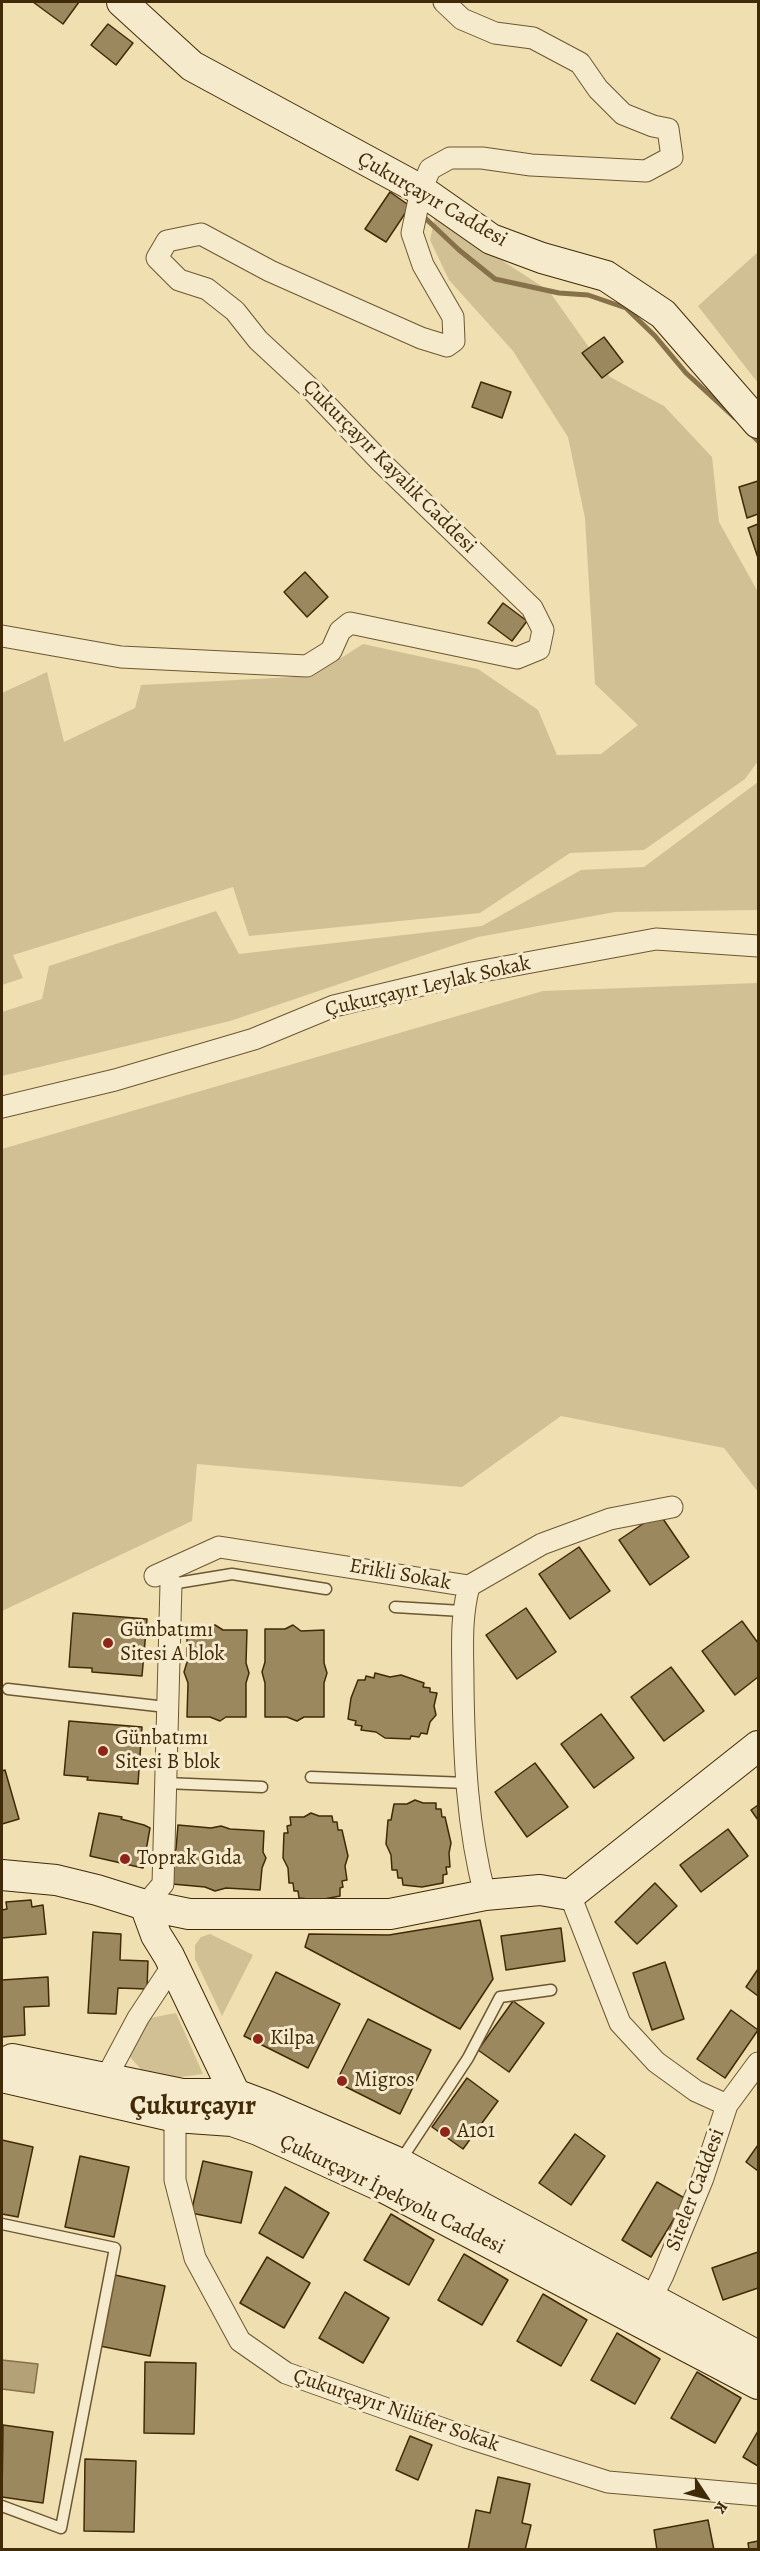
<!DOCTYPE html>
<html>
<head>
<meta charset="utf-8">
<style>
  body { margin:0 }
  #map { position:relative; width:760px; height:2551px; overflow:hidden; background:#efdfb1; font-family:Alegreya,serif }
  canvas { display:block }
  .frame { position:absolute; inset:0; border:3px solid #412a07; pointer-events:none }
  .north { position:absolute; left:676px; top:2467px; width:60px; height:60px; -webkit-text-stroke:4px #f5eacc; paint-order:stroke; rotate:125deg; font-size:16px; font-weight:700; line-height:24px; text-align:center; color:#412a07 }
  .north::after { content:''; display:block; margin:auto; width:21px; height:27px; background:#412a07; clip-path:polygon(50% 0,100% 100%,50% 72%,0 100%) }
</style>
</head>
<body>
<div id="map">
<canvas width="760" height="2551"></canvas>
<div class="frame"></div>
<div class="north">K</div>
</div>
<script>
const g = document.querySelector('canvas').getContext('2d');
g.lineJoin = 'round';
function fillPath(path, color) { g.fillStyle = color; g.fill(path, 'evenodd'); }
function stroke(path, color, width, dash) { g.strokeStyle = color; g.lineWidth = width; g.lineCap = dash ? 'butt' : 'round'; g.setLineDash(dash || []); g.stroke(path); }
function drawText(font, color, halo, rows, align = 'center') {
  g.font = font + ' Alegreya,serif'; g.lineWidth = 6; g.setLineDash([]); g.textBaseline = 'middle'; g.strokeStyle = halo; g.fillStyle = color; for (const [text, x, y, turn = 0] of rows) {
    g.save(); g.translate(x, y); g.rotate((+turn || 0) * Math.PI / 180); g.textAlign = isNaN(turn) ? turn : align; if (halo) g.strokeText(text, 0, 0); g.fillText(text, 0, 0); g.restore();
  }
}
const green = new Path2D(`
  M435,217L549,291L610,377L664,406L712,457L719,522L758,592V761L745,779L644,850L570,853L480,913L249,936L233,887L13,955L23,978L2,985V693L47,672L64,742L135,708L141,685L313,676L363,644L478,669L538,710L557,755L601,754L638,725L595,684L585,518L568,437L513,351L449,280L430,240Z
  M758,252V383L698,306Z
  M758,782V910L615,912L478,937L230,1021L2,1076V1012L42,999L49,966L216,911L239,954L482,926L581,870L644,867Z
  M758,983V1492L724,1448L561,1416L462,1487L197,1464L192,1521L2,1611V1149L543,991Z
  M210,1934L253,1955L222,2016L195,1959V1945L201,1937Z
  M176,2013L203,2074L174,2078L145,2074L124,2050L145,2019Z`);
const water = new Path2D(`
  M2,2360L38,2364L34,2393L2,2389Z`);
const stream = new Path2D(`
  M423,216L459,250L495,279L559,293L588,295L626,308L655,336L686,373L735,418
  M750,433L758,441`);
const building = new Path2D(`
  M33,2H79L63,24Z
  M108,24L133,43L116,65L91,45Z
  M390,192L410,206L386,242L365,229Z
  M604,337L623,362L602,378L582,353Z
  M481,382L511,392L502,418L472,407Z
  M758,481V514L747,518L739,487Z
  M758,524V558L748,528Z
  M305,572L328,597L307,617L284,592Z
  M503,603L527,621L512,641L488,623Z
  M659,1513L689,1557L650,1585L619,1540Z
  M579,1547L610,1591L570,1619L539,1574Z
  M526,1608L556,1652L517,1679L486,1635Z
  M73,1613L147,1619L142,1676L92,1672V1668L69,1667Z
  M742,1621L758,1643V1677L735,1695L702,1651Z
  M215,1625L223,1630H247L246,1663L249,1673L246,1683V1717H226L220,1721L210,1717H187L188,1683L184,1672L187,1662V1629H207Z
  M293,1625L301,1631L324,1630V1663L327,1673L324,1683V1717H304L297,1721L287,1717H265V1683L262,1672L265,1662V1629H285Z
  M671,1667L704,1711L664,1741L631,1697Z
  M375,1673L390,1677L401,1675L424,1683L423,1687L430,1688V1692L437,1693L434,1706L436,1715L430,1722L427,1734L421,1733L419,1737L411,1736L410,1739L385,1738L376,1732L361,1730L362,1726L355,1725L356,1721L348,1719L351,1698L358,1680H365L366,1676L374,1678Z
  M601,1714L634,1758L594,1788L561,1744Z
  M69,1721L142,1727L138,1784L87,1780L88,1777L64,1775Z
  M535,1763L568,1807L527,1837L495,1792Z
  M5,1770L19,1819L2,1824V1771Z
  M415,1800L423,1803H436V1809H441L442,1817H445L451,1843L449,1853L450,1867H446L447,1874L443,1875V1883L422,1887L403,1885L402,1878H398L397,1870H392L391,1855L386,1844L388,1820H391L394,1804H407Z
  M758,1805V1820L751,1810Z
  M99,1813L122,1817L121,1819L144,1825L150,1828L143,1868L90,1856Z
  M311,1813L319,1816H332L333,1822H337L338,1830H342L348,1856L345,1866L347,1880L342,1881L343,1887L340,1888V1896L319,1900L299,1898L298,1891H294L293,1883H289L288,1868L283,1858L284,1833H288L287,1826L291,1825L290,1817H304Z
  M178,1825L211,1828L221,1826L230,1829L264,1831L263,1852L266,1858L262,1868L260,1890L226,1888L215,1891L205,1887L172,1884L171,1856L176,1849Z
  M728,1829L748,1856L701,1892L680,1865Z
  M655,1883L677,1906L637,1944L615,1922Z
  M31,1900L32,1907L43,1905L46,1934L2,1938V1910L7,1909L6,1902Z
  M480,1920L493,1979L460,2029L305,1947L309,1934L389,1935Z
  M561,1928L565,1961L506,1970L501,1936Z
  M93,1932L121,1934L120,1960L148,1961L147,1989L118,1988L116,2014L88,2013Z
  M665,1962L684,2019L652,2030L633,1973Z
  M758,1969V1996L746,1987Z
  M276,1972L340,2004L308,2068L244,2036Z
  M48,1977L49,2006L24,2007L25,2035L2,2037V1980Z
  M513,2001L544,2023L509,2072L478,2050Z
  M731,2010L758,2030L725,2078L697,2059Z
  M368,2019L431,2050L400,2114L336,2082Z
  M467,2078L498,2101L463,2149L432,2127Z
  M575,2134L605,2156L571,2205L539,2183Z
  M2,2140L33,2147L18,2217L2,2214Z
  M758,2145V2171L746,2162Z
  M80,2156L129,2167L114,2237L65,2227Z
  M203,2161L252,2172L241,2223L191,2213Z
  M657,2182L686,2199L651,2257L622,2240Z
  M285,2187L329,2213L303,2258L259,2233Z
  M391,2214L434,2240L409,2285L364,2260Z
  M758,2252V2288L723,2300L712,2268Z
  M464,2254L508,2280L482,2325L438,2300Z
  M267,2257L310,2283L284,2328L240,2303Z
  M115,2275L165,2286L150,2356L100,2346Z
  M345,2292L389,2318L363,2363L319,2338Z
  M543,2294L587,2320L561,2366L517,2341Z
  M617,2333L660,2359L635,2404L591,2380Z
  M145,2362L196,2363L194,2434L144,2433Z
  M697,2372L741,2398L715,2443L671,2418Z
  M3,2425L53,2432L43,2503L2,2497Z
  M758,2431V2466L743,2457Z
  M410,2436L432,2445L418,2480L396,2470Z
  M85,2459L136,2461L134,2532L84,2531Z
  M498,2477L530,2484L522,2523L531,2525L525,2550H468L476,2510L490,2513Z
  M708,2520L714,2550H657L654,2530Z
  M758,2541V2550H749L748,2543Z`);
const lane = new Path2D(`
  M171,1584L232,1574L326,1589
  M395,1607L462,1611
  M8,1689L166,1707
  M311,1777L467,1783
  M165,1783L262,1787
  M399,2163L468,2058L500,1997L551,1990
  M2,2224L115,2248L61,2528L2,2506`);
const street = new Path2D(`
  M2,636L121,657L307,666L331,651L340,631L350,623L517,658L539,649L543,630L532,608L381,462L314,392L258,340L235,311L207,289L179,280L157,258L167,241L201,234L270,271L421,338L447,346L454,341L453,317L423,265L412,233L421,190L430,169L450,158H482L531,165L646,171L672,157L668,129L653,126L623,114L598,89L580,63L533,38L495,33L462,19L444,2
  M2,1107L115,1080L254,1039L334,1006L472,973L656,939L758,946
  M155,1576L219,1547L469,1586L542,1544L610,1519L672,1507
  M469,1586C460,1620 463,1651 463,1686C464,1756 467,1827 485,1895
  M570,1895L620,2023L656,2062L696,2091L727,2105
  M145,1905L163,1884L171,1584
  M106,2078L138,2018L173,1965
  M175,2117V2180L195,2258L240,2341L286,2373L466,2437L608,2482L758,2495
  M646,2309L663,2275L703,2178L727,2105L758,2063`);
const secondary = new Path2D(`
  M122,2L192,66L421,190L491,239L542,258L606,276L663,314L758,423
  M2,1875L56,1880L97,1890L145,1905L189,1914H390L485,1895L540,1890L570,1895L758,1746
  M145,1905L156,1935L169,1956L235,2094L233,2110
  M12,2059L182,2094H235L267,2106L399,2163L758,2356
  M2,2077L175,2117L232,2121L258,2130L383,2187L758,2384`);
const markers = [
  [108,1643,6,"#8f2418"],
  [103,1751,6,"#8f2418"],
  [125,1859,6,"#8f2418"],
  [258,2039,6,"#8f2418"],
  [342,2081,6,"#8f2418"],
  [445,2132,6,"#8f2418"]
];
const streetNames = [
  ["Çukurçayır Caddesi",432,200,30],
  ["Çukurçayır Kayalık Caddesi",389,467,45],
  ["Çukurçayır Leylak Sokak",428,987,-13],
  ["Erikli Sokak",400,1575,10],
  ["Siteler Caddesi",696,2190,-69],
  ["Çukurçayır İpekyolu Caddesi",392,2195,26],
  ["Çukurçayır Nilüfer Sokak",396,2411,19]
];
const poiNames = [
  ["Günbatımı",120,1631],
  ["Sitesi A blok",120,1655],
  ["Günbatımı",115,1739],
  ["Sitesi B blok",115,1763],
  ["Toprak Gıda",137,1859],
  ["Kilpa",270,2039],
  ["Migros",354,2081],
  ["A101",457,2132]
];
const districtNames = [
  ["Çukurçayır",193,2107]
];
fillPath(green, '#d1c094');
fillPath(water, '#b4a177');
stroke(water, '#86714a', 1.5);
stroke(stream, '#86714a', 5);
fillPath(building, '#9b885f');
stroke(building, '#412a07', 1.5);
stroke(lane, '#6c5732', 13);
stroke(street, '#6c5732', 23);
stroke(secondary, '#412a07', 32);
stroke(lane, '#f5eacc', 10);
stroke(street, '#f5eacc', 21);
stroke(secondary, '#f5eacc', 30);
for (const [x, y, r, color] of markers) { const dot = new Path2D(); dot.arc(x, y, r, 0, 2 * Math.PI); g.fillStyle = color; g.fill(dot); stroke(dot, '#f5eacc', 2); }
drawText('21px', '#412a07', '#f5eacc', streetNames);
drawText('21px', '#412a07', '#f5eacc', poiNames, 'left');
drawText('bold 27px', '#412a07', '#f5eacc', districtNames);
</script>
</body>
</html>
